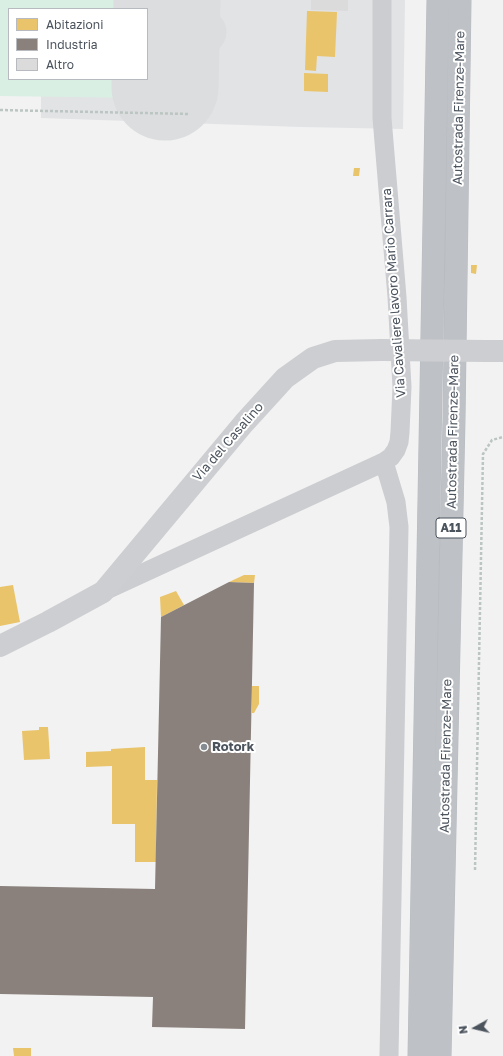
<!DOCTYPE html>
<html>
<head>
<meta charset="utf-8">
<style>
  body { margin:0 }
  #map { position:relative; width:503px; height:1056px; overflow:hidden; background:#f2f2f2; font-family:"Golos Text",sans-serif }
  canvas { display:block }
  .legend { position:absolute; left:8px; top:8px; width:140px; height:72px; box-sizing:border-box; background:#fff; border:1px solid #b7babe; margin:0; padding:5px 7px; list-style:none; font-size:12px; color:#4b535d }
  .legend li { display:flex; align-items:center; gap:8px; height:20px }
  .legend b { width:20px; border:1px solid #b7babe }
  .north { position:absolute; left:455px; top:1008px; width:40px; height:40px; -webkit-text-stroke:3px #fff; paint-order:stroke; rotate:262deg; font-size:11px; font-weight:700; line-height:16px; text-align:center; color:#4b535d }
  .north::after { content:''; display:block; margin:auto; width:14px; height:18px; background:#4b535d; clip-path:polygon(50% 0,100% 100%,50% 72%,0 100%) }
</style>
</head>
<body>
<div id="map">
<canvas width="503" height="1056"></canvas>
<ul class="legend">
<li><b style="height:11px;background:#e9c46a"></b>Abitazioni</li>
<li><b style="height:11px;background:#8a817c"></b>Industria</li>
<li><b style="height:11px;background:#dbdbdc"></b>Altro</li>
</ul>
<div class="north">N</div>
</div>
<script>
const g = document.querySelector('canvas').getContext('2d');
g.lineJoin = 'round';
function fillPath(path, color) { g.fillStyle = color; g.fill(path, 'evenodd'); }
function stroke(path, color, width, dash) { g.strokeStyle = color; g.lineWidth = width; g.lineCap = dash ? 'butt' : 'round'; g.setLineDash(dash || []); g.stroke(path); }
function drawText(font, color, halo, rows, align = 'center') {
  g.font = font + ' "Golos Text",sans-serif'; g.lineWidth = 4; g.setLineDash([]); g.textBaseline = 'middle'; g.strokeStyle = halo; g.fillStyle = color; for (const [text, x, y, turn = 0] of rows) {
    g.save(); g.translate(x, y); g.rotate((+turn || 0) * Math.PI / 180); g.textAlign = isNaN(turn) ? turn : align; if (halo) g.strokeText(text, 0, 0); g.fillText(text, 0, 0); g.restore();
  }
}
const airport = new Path2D(`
  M42,0H405L403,129L301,127L41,118V79H147V9H42Z`);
const green = new Path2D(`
  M0,0H139L138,9H9V79H137V98L0,96Z`);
const homes = new Path2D(`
  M307,11L337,12L335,57L317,56L316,71L305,70Z
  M304,73L328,74V92L304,91Z
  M354,168H360L359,176H353Z
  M471,265H477L476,274L471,273Z
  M244,575H255L254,583L229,582Z
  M13,585L20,622L0,626V587Z
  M176,591L184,605L161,617L160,597Z
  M252,686H259V704L254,713H252Z
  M39,727H48L50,759L24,760L22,731L39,730Z
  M145,747V780H157L156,862H135V824H112V766L86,767V752L111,751V749Z
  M13,1048H31V1056H14Z`);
const industry = new Path2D(`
  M229,582L254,583L245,1029L152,1027L153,997L0,994V886L155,889L161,617Z`);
const taxiway = new Path2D(`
  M166,30L205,32`);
const runway = new Path2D(`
  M165,87L167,0`);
const building = new Path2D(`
  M311,0H348V11L311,10Z`);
const path = new Path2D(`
  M0,110L190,114
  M475,870L483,454L492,440L503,437`);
const street = new Path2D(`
  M384,462L396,502L399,527L389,1056
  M104,591L384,462L391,457L396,450L399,442L400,432L402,387L397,297L382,118V0`);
const secondary = new Path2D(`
  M487,351H503
  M0,646L48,622L103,592L244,423L285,378L313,358L335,351L382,350`);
const highway = new Path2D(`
  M419,1056L438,0
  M440,1056L454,419L460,0`);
const secondaryBridge = new Path2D(`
  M382,350L487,351`);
const markers = [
  [204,747,4,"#858b91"]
];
const shields = [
  [451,528,30]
];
const shieldNames = [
  ["A11",451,528]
];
const streetNames = [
  ["Autostrada Firenze-Mare",459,108,-89],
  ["Via Cavaliere lavoro Mario Carrara",394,293,-94],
  ["Autostrada Firenze-Mare",453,432,-89],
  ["Via del Casalino",228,442,-49],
  ["Autostrada Firenze-Mare",446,756,-89]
];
const poiNames = [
  ["Rotork",212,747]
];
fillPath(airport, '#e2e3e5');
fillPath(green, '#d9efe3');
fillPath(homes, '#e9c46a');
fillPath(industry, '#8a817c');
stroke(taxiway, '#dcddde', 43);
stroke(runway, '#dcddde', 107);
fillPath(building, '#dbdbdc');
stroke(highway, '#b8bbc0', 23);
stroke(path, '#bbc5c2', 2.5, [3, 2]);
stroke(street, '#cccdd0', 19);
stroke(secondary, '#cdced1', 22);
stroke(highway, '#bec2c6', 22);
stroke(secondaryBridge, '#cdced1', 22);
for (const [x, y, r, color] of markers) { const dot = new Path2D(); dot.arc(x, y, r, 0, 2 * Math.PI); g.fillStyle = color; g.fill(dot); stroke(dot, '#fff', 1.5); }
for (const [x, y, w] of shields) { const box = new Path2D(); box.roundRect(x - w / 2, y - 10, w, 20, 3); g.fillStyle = '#fff'; g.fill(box); stroke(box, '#4b535d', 1); }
drawText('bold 12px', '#4b535d', null, shieldNames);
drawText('13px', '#4b535d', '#fff', streetNames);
drawText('bold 13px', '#4b535d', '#fff', poiNames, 'left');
</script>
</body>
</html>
